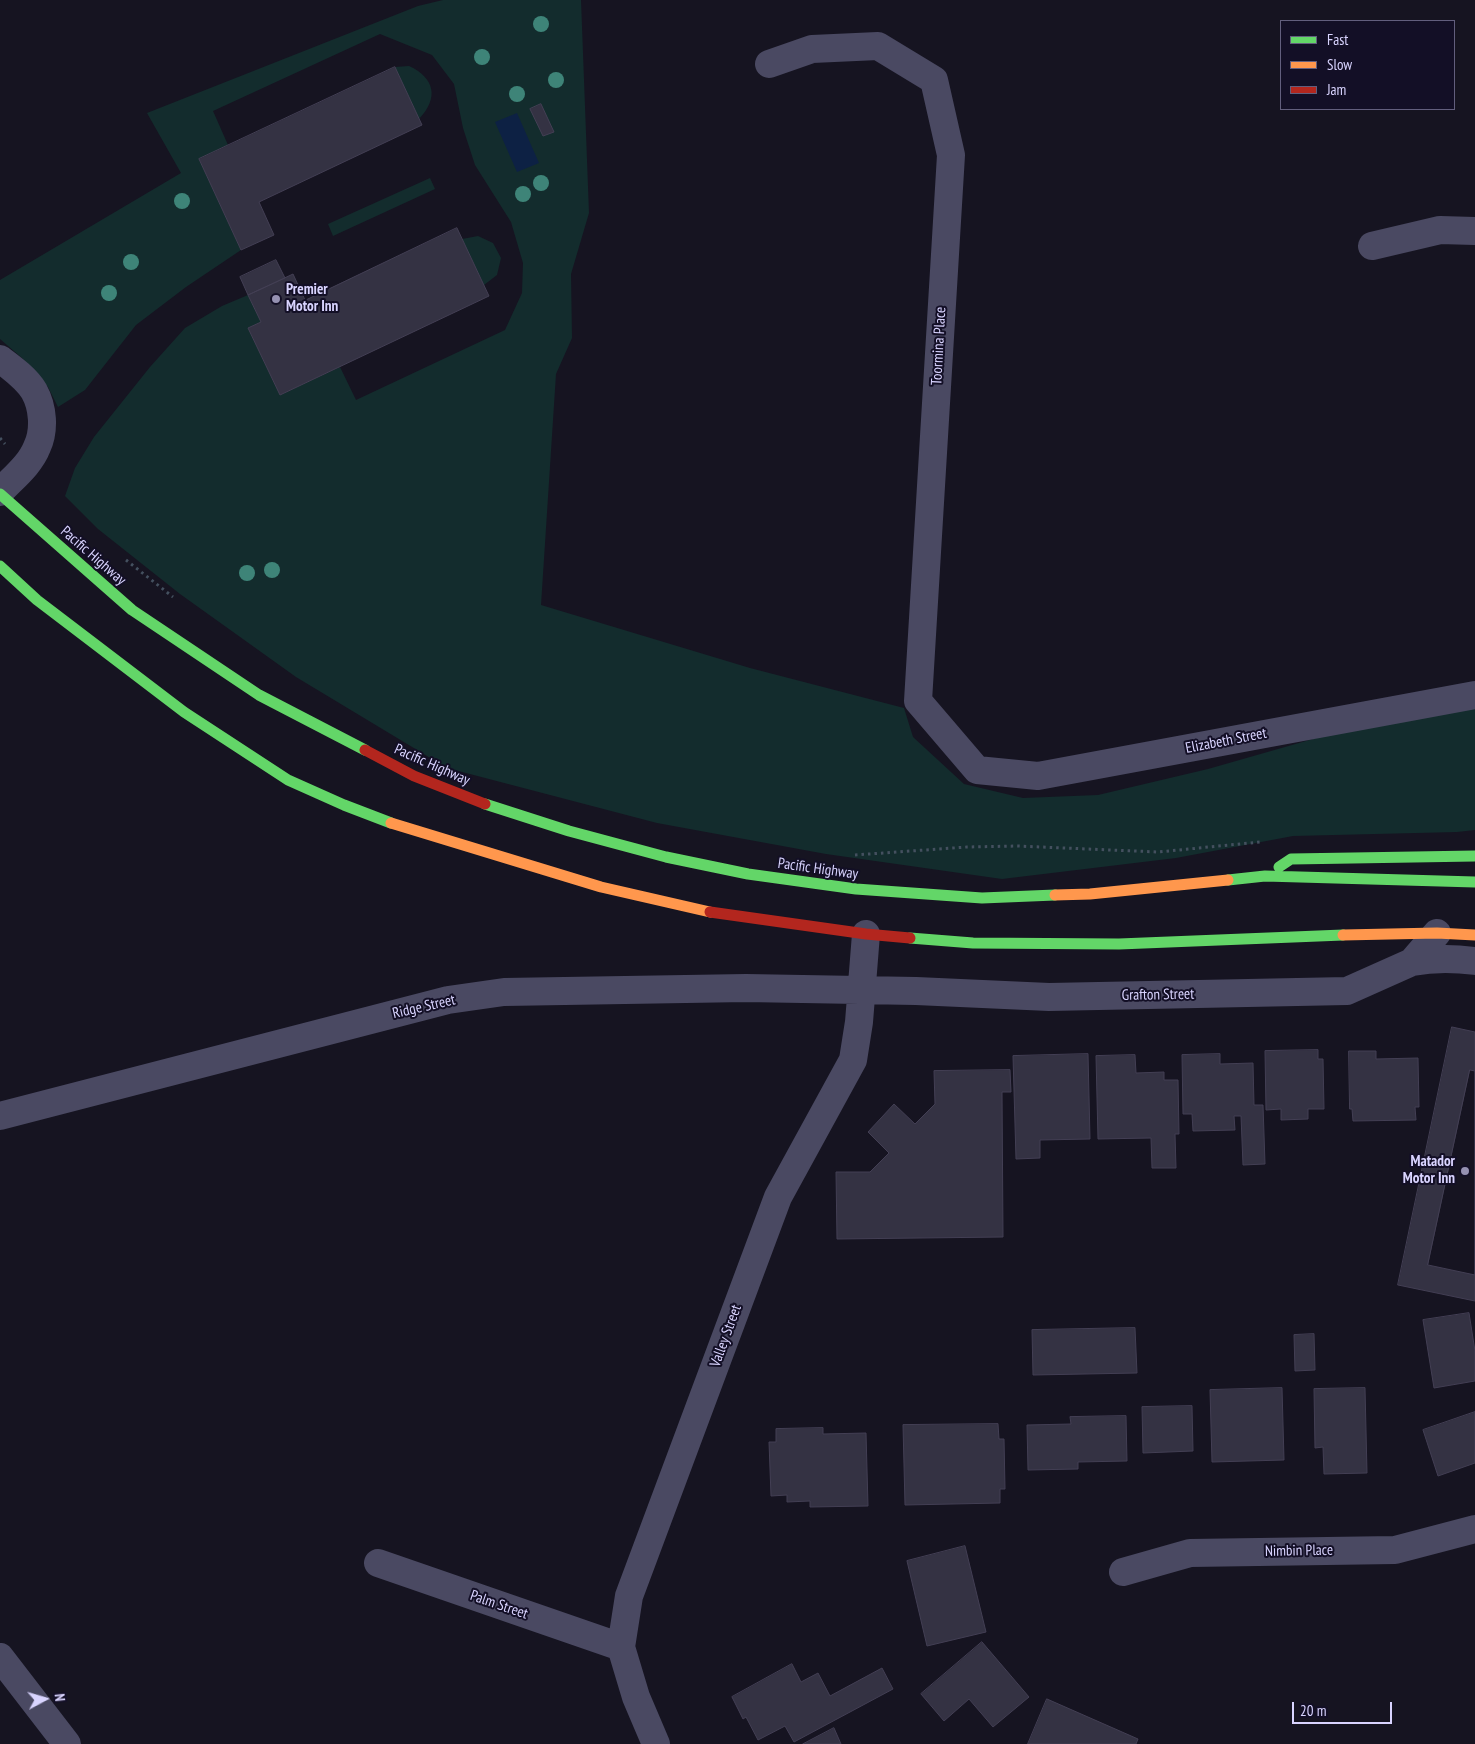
<!DOCTYPE html>
<html>
<head>
<meta charset="utf-8">
<style>
  body { margin:0 }
  #map { position:relative; width:1475px; height:1744px; overflow:hidden; background:#161421; font-family:"PT Sans Narrow",sans-serif }
  canvas { display:block }
  .legend { position:absolute; left:1280px; top:20px; width:175px; height:90px; box-sizing:border-box; background:#130f26; border:1px solid #625e7d; margin:0; padding:6px 9px; list-style:none; font-size:15px; color:#d9d4ff }
  .legend li { display:flex; align-items:center; gap:10px; height:25px }
  .legend b { width:25px; border:1px solid #625e7d }
  .north { position:absolute; left:20px; top:1674px; width:50px; height:50px; -webkit-text-stroke:4px #130f26; paint-order:stroke; rotate:84deg; font-size:14px; font-weight:700; line-height:20px; text-align:center; color:#d9d4ff }
  .north::after { content:''; display:block; margin:auto; width:18px; height:22px; background:#d9d4ff; clip-path:polygon(50% 0,100% 100%,50% 72%,0 100%) }
  .scale { position:absolute; left:1292px; top:1702px; width:100px; height:22px; box-sizing:border-box; border:2px solid #d9d4ff; border-top:0; padding-left:6px; font-size:15px; line-height:18px; white-space:nowrap; color:#d9d4ff; -webkit-text-stroke:4px #130f26; paint-order:stroke }
</style>
</head>
<body>
<div id="map">
<canvas width="1475" height="1744"></canvas>
<ul class="legend">
<li><b style="height:6px;background:#63d668"></b>Fast</li>
<li><b style="height:6px;background:#ff974d"></b>Slow</li>
<li><b style="height:6px;background:#b3261e"></b>Jam</li>
</ul>
<div class="north">N</div>
<div class="scale">20 m</div>
</div>
<script>
const g = document.querySelector('canvas').getContext('2d');
g.lineJoin = 'round';
function fillPath(path, color) { g.fillStyle = color; g.fill(path, 'evenodd'); }
function stroke(path, color, width, dash) { g.strokeStyle = color; g.lineWidth = width; g.lineCap = dash ? 'butt' : 'round'; g.setLineDash(dash || []); g.stroke(path); }
function drawText(font, color, halo, rows, align = 'center') {
  g.font = font + ' "PT Sans Narrow",sans-serif'; g.lineWidth = 4; g.setLineDash([]); g.textBaseline = 'middle'; g.strokeStyle = halo; g.fillStyle = color; for (const [text, x, y, turn = 0] of rows) {
    g.save(); g.translate(x, y); g.rotate((+turn || 0) * Math.PI / 180); g.textAlign = isNaN(turn) ? turn : align; if (halo) g.strokeText(text, 0, 0); g.fillText(text, 0, 0); g.restore();
  }
}
const green = new Path2D(`
  M443,0H581L589,213L571,274L572,338L556,374L541,605L750,668L904,708L913,737L964,784L1023,798L1098,795L1208,769L1334,733L1475,707V830L1457,832L1293,836L1176,858L1002,879L826,854L657,823L447,768L296,677L180,594L98,529L65,496L75,468L94,437L150,367L185,328L222,306L248,295L261,322L248,328L280,395L340,367L356,400L505,330L522,293L523,263L511,222L475,165L463,128L454,84L432,55L380,34L213,111L228,145L199,159L241,250L186,287L136,325L85,390L58,407L48,387L22,358L0,339V280L181,173L147,113L418,6Z
  M409,66C435,78 439,98 419,119L395,67Z
  M430,178L435,189L333,236L328,224Z
  M478,236L493,243L501,258L497,275L484,285L462,239Z`);
const water = new Path2D(`
  M517,113L539,163L517,172L495,122Z`);
const building = new Path2D(`
  M395,67L422,125L259,202L274,235L241,250L199,159Z
  M541,104L554,132L543,136L530,109Z
  M457,228L489,296L280,395L248,328L261,322L248,295L293,274L305,300Z
  M276,260L285,278L248,295L240,277Z
  M1452,1027L1475,1032V1301L1398,1285Z
  M1318,1050V1059H1323L1324,1109H1308V1119L1281,1120V1109L1266,1110L1265,1051Z
  M1349,1051H1376V1059L1418,1058L1419,1107H1415L1416,1120L1353,1121L1352,1109H1350Z
  M1088,1054L1090,1139L1040,1140V1158L1016,1159L1013,1056Z
  M1220,1054V1064L1253,1063L1254,1105H1263L1265,1164L1243,1165L1241,1116H1234L1235,1130L1193,1131L1192,1114H1183L1182,1055Z
  M1135,1055L1136,1073L1164,1072V1080H1178L1179,1134H1175L1176,1168H1152L1151,1138L1098,1139L1096,1056Z
  M1010,1070L1011,1092H1002L1003,1237L837,1239L836,1172H870L889,1153L868,1132L894,1104L915,1124L935,1104L934,1071Z
  M1470,1070L1475,1071V1275L1428,1265Z
  M1469,1313L1475,1351V1381L1434,1388L1423,1320Z
  M1135,1328L1137,1373L1033,1375L1032,1330Z
  M1314,1334L1315,1370L1295,1371L1294,1335Z
  M1282,1388L1284,1460L1212,1462L1210,1390Z
  M1365,1388L1367,1473L1324,1474L1323,1447L1315,1448L1314,1389Z
  M1192,1406L1193,1451L1143,1453L1142,1407Z
  M1475,1412V1463L1438,1476L1423,1430Z
  M1126,1416L1127,1461L1078,1462V1469L1028,1470L1027,1425L1071,1424L1070,1417Z
  M998,1424L999,1439H1004L1005,1489H1000V1503L905,1505L903,1425Z
  M823,1428V1434L866,1433L868,1506L810,1507V1501L787,1502V1495L771,1496L769,1442H776V1429Z
  M965,1546L986,1632L927,1646L907,1561Z
  M982,1642L1029,1697L993,1727L969,1699L944,1721L921,1694Z
  M792,1664L801,1682L818,1673L830,1696L882,1668L893,1689L794,1742L785,1726L758,1740L746,1717L743,1719L732,1697Z
  M1047,1699L1138,1739L1136,1744H1028Z
  M834,1728L841,1744H803Z`);
const path = new Path2D(`
  M0,438L5,444
  M126,560L173,597
  M855,855L967,847L1017,846L1158,852L1260,842`);
const street = new Path2D(`
  M769,64L812,49L878,46L934,80L951,155L918,701L977,770L1038,776L1475,695
  M1372,246L1440,230L1475,231
  M0,359C12,368 26,378 34,391C43,407 45,430 37,447C30,465 13,478 0,492
  M1412,962C1433,958 1453,958 1475,961
  M0,1116L448,1000L504,992L746,988L916,991L1049,997L1347,991L1412,962L1437,933
  M378,1563L621,1647
  M1123,1572L1190,1553L1395,1550L1475,1529
  M0,1657L67,1744
  M656,1744L636,1697L621,1647L629,1596L778,1197L853,1060L859,1022L866,934`);
const fast = new Path2D(`
  M0,494L132,610L259,695L365,750
  M0,566L37,600L184,712L288,780L344,805L391,823
  M485,804L569,831L666,857L748,874L856,889L982,898L1055,895
  M1279,867L1291,859L1475,856
  M1228,880L1265,876L1475,882
  M910,938L973,943L1119,944L1343,935`);
const slow = new Path2D(`
  M391,823L601,887L710,912
  M1055,895L1090,894L1228,880
  M1343,935L1437,933L1475,935`);
const jam = new Path2D(`
  M365,750L414,776L485,804
  M710,912L866,934L910,938`);
const trees = [
  [541,24],
  [482,57],
  [556,80],
  [517,94],
  [541,183],
  [523,194],
  [182,201],
  [131,262],
  [109,293],
  [272,570],
  [247,573]
];
const markers = [
  [276,299,5,"#9591b1"],
  [1465,1171,5,"#9591b1"]
];
const poiNames = [
  ["Premier",286,290],
  ["Motor Inn",286,307],
  ["Matador",1455,1162,"right"],
  ["Motor Inn",1455,1179,"right"]
];
const streetNames = [
  ["Toormina Place",939,346,-87],
  ["Pacific Highway",93,556,41],
  ["Elizabeth Street",1226,741,-11],
  ["Pacific Highway",432,765,24],
  ["Pacific Highway",818,869,8],
  ["Grafton Street",1158,995,-1],
  ["Ridge Street",424,1007,-13],
  ["Valley Street",726,1336,-70],
  ["Nimbin Place",1299,1551,-1],
  ["Palm Street",499,1605,19]
];
fillPath(green, '#132c2d');
fillPath(water, '#0d2144');
fillPath(building, '#343243');
stroke(building, '#433f54', 1);
stroke(path, '#44505f', 3, [2.5, 4]);
stroke(street, '#4a4962', 28);
stroke(fast, '#63d668', 11);
stroke(slow, '#ff974d', 11);
stroke(jam, '#b3261e', 11);
g.fillStyle = '#3e8478';
for (const [x, y] of trees) { g.beginPath(); g.arc(x, y, 8, 0, 2 * Math.PI); g.fill(); }
for (const [x, y, r, color] of markers) { const dot = new Path2D(); dot.arc(x, y, r, 0, 2 * Math.PI); g.fillStyle = color; g.fill(dot); stroke(dot, '#130f26', 2); }
drawText('bold 15px', '#d9d4ff', '#130f26', poiNames, 'left');
drawText('15px', '#d9d4ff', '#130f26', streetNames);
</script>
</body>
</html>
